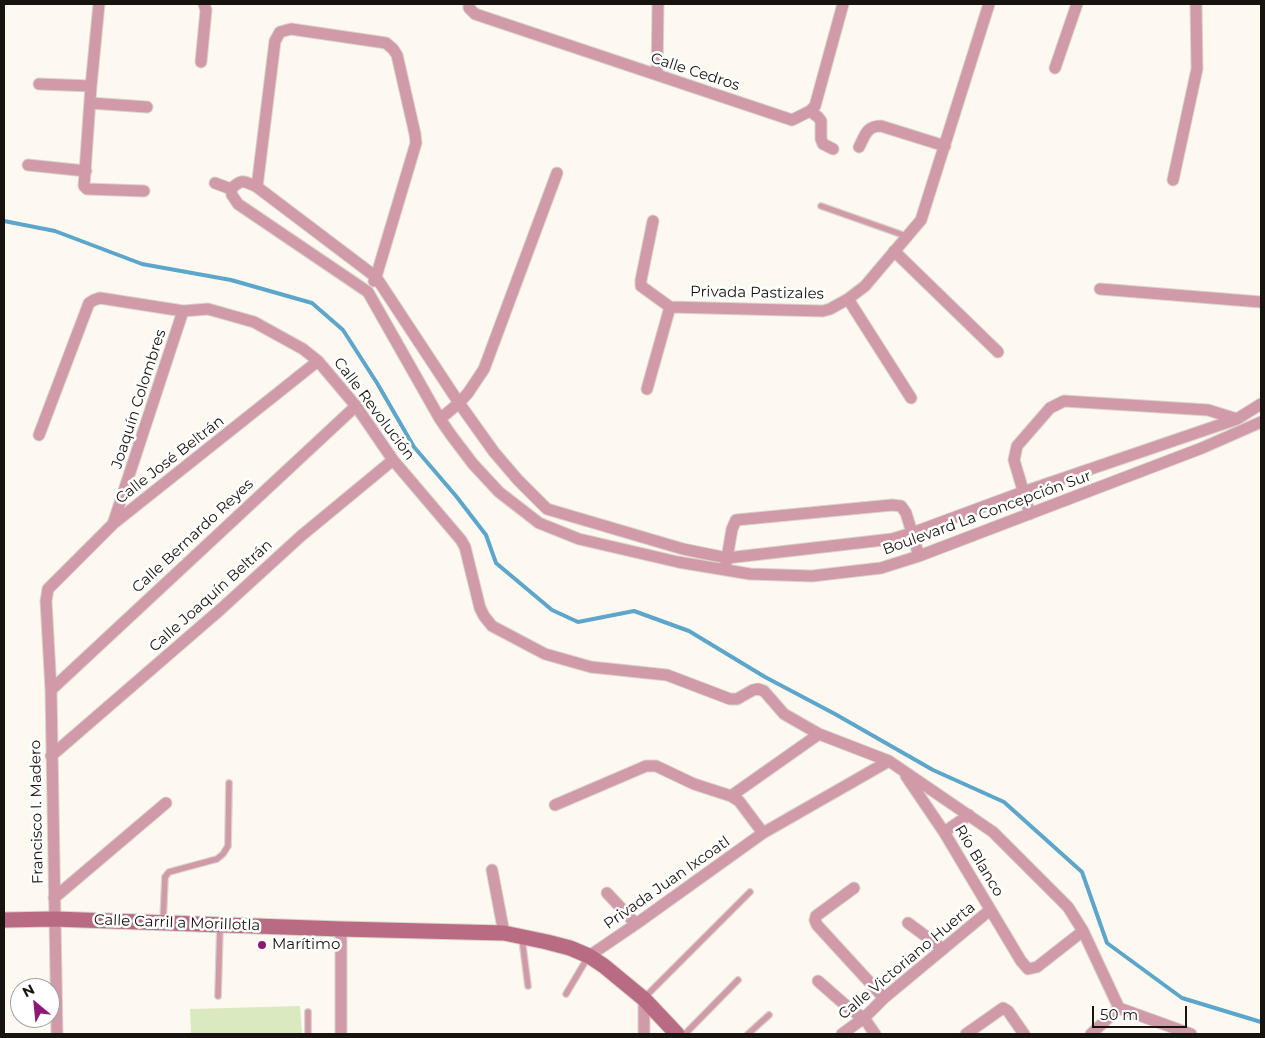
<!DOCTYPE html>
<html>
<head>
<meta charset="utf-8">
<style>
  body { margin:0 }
  #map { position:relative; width:1265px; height:1038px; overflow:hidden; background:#fef9f0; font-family:Montserrat,sans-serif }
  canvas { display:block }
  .frame { position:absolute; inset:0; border:5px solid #17140f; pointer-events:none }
  .north { position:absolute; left:10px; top:978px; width:50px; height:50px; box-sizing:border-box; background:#fff; border:1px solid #a2a19f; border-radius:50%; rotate:332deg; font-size:14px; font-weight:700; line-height:20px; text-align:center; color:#17140f }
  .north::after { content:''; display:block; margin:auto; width:18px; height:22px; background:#8f1776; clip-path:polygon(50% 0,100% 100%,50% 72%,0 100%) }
  .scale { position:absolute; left:1092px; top:1006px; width:95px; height:22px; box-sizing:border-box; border:2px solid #17140f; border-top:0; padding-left:6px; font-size:15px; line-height:18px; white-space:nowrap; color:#17140f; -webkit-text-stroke:4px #fff; paint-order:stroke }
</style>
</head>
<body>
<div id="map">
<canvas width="1265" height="1038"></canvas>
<div class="frame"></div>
<div class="north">N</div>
<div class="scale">50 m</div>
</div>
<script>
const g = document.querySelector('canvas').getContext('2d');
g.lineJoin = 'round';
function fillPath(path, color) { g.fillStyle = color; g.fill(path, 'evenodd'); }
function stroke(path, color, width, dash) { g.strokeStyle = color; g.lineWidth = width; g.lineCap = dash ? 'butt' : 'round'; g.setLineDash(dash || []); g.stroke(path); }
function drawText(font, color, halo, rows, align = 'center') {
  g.font = font + ' Montserrat,sans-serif'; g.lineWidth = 5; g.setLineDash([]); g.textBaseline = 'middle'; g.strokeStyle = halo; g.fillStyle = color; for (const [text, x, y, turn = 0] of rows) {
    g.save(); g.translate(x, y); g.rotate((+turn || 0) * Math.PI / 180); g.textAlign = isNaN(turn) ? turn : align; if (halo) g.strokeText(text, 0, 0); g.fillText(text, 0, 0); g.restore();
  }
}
const green = new Path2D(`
  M300,1006L302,1034H191L190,1009Z`);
const stream = new Path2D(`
  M4,221L55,231L142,264L231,280L312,303L343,330L377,383L414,447L456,496L486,535L496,563L552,610L578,622L634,611L689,631L765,677L835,714L933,770L1004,802L1082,872L1107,943L1182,998L1261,1022`);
const lane = new Path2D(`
  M821,206L906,236
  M163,923L165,877L169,872L217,859L223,854L228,846L229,783
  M522,939L528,986
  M566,994L588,957
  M218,996L220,926
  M644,998L750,892
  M308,1034V1012
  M685,1034L738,980
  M748,1034L769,1015`);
const street = new Path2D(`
  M99,4L91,86L84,186L87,189L144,191
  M469,4V8L475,14L792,120L810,111L815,106L843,4
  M201,62L206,10L204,4
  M1055,68L1077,4
  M657,75L658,4
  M39,84L91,86
  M90,103L147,107
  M810,111L818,117L821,121V139L823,144L833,149
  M859,147C865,136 866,126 881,126L945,146
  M28,165L86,171
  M1173,180L1197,69L1196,4
  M215,183L231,189
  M257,187L275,41L280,32L291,29L386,43L393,49L397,55L415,134L416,143L376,277L374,281
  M231,189L232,195L238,204L368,292L440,419L451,435L473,464L499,492L539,523L579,539L678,562L750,574L812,576L881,568L919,556L1202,448L1261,422
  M231,189C242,178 244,181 257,187L376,277L459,403L494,452L518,480L547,509L683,549L727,558L892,539L912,533L1023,492L1237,419L1261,404
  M653,221L641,280V286L670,307L823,311L830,309L848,299L865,286L921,220L989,4
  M894,251L998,352
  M1100,289L1261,302
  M848,299L911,398
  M647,389L670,307
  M440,419L459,403L468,393L484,369L557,173
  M39,435L89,303L94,300L100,298L183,311L208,309L254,322L303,349L318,361L356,406L393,460L461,540L465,547L480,608L484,616L492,626L545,654L591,667L667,675L730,699H737L753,690L758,689L764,691L784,714L819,734L889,761L993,832L1068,907L1083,931L1119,1008L1191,1034
  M1030,514L1014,460L1017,446L1050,408L1064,401L1208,410L1237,419
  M113,524L183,311
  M726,564L732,529L736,520L892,505L901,506L906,513L919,556
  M51,690L356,406
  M51,756L221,609L301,536L393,460
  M906,776L944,832L1021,961L1028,969L1037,967L1083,931
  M731,796L819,734
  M555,805L646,766H656L694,784L731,796L739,801L763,833
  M944,832L969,815
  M492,870L504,933
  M854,888L816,916L815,920L817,925L884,998
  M607,893L636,924
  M54,898L166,803
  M908,923L943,949
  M589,956L636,924L763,833L889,761
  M818,981L851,1010L864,1018L875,1034
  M644,999V1034
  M57,1034L51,690L46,601L48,589L113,524L318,361
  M341,1034V929
  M842,1034L864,1018L884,998L990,910
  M966,1034L1003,1008L1008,1011L1024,1034
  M1091,1034L1119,1008`);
const secondary = new Path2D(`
  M4,920L54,919L341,929L504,933L547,942L570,948L589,956L604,966L644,999L677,1034`);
const markers = [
  [262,945,5,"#8f1776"]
];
const streetNames = [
  ["Calle Cedros",695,72,18],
  ["Privada Pastizales",757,293,1],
  ["Joaquín Colombres",139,399,-72],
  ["Calle Revolución",374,409,53],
  ["Calle José Beltrán",170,460,-38],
  ["Boulevard La Concepción Sur",987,513,-20],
  ["Calle Bernardo Reyes",193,536,-43],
  ["Calle Joaquín Beltrán",211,596,-42],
  ["Francisco I. Madero",37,812,-91],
  ["Río Blanco",979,861,59],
  ["Privada Juan Ixcoatl",667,883,-35],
  ["Calle Carril a Morillotla",177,923,2],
  ["Calle Victoriano Huerta",907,961,-40]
];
const poiNames = [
  ["Marítimo",272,945]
];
fillPath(green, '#dbe9c1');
stroke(stream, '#5ca5cb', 4);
stroke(lane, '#d9d4cc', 8);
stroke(street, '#d9d4cc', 13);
stroke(secondary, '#d9d4cc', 17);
stroke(lane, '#d19aa9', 5.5);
stroke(street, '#d19aa9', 11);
stroke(secondary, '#b96b83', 15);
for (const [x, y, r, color] of markers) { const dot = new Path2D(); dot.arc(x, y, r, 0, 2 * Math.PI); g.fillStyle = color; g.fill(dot); stroke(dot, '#fff', 2); }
drawText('15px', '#17140f', '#fff', streetNames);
drawText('15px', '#17140f', '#fff', poiNames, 'left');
</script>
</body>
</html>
